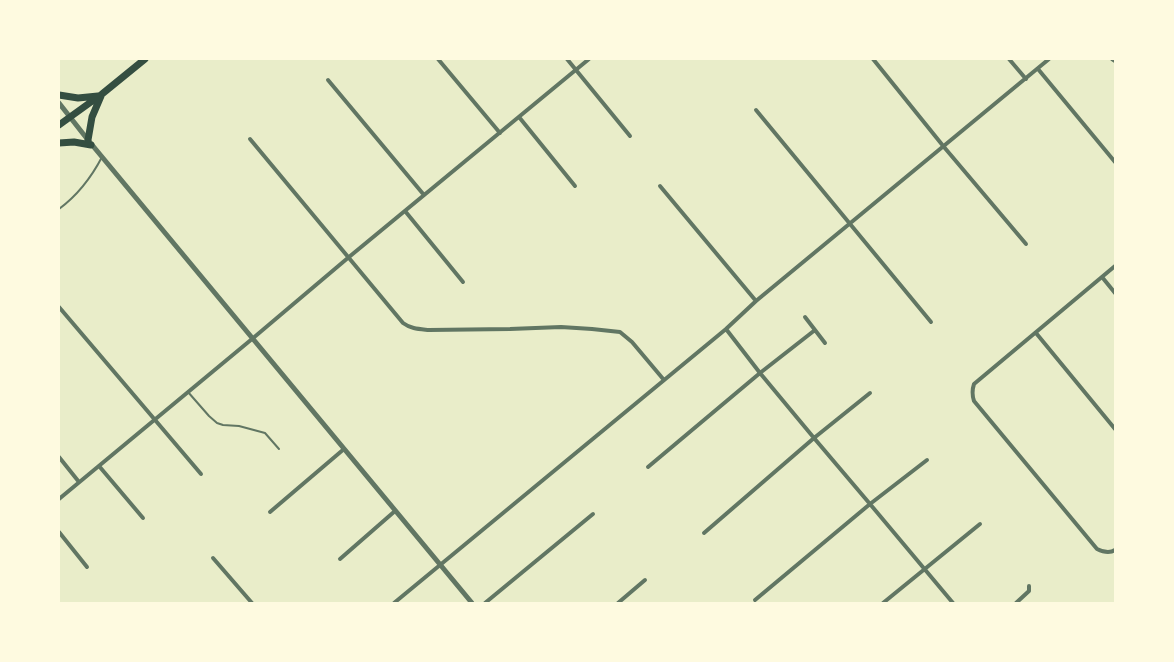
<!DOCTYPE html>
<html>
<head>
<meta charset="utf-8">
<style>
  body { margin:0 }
  #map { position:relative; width:1174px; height:662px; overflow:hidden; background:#e9edc9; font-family:Cabin,sans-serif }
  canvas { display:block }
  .frame { position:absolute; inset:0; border:60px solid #fefae0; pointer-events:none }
</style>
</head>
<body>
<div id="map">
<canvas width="1174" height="662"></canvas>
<div class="frame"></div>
</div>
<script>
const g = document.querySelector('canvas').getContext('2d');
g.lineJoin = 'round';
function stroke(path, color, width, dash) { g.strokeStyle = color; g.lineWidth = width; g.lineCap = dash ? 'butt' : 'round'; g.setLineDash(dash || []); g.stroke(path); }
const service = new Path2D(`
  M59,209C78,195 91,178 102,157
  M188,392L209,416L217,423L223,425L239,426L265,433L279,449`);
const minor = new Path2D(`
  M438,59L500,133
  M567,59L630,136
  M873,59L944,147L1026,244
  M1009,59L1026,79
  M1112,59L1115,61
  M1038,69L1115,162
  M328,80L424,195
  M756,110L931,322
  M519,117L575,186
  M250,139L403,323C411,329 419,329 429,330L510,329L561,327L592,329L620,332L632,342L664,380
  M660,186L756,301
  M405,211L463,282
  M1115,266L974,384C972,390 972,395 974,401L1097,549C1103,552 1109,554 1115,550
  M1102,277L1115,293
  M59,307L201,474
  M805,317L825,343
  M726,329L760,373L814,438L870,504L953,603
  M1036,333L1115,429
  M59,457L79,482
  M99,466L143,518
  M648,467L760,373L815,330
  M59,499L252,339L349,257L589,59
  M270,512L344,449
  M59,532L87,567
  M704,533L814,438L870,393
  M213,558L252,603
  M340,559L395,511
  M755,600L870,504L927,460
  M394,603L726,329L756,301L1049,59
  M485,603L593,514
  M618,603L645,580
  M883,603L980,524
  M1016,603L1029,591V586`);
const tertiary = new Path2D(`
  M59,103L88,140L472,603`);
const primary = new Path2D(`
  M59,95L78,98L98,96
  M59,125L102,94L145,59
  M88,140L92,117L101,96
  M59,143L74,142L91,145`);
stroke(service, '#617663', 2);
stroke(minor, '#617663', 4);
stroke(tertiary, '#617663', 5);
stroke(primary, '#344e41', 7);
</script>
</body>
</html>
